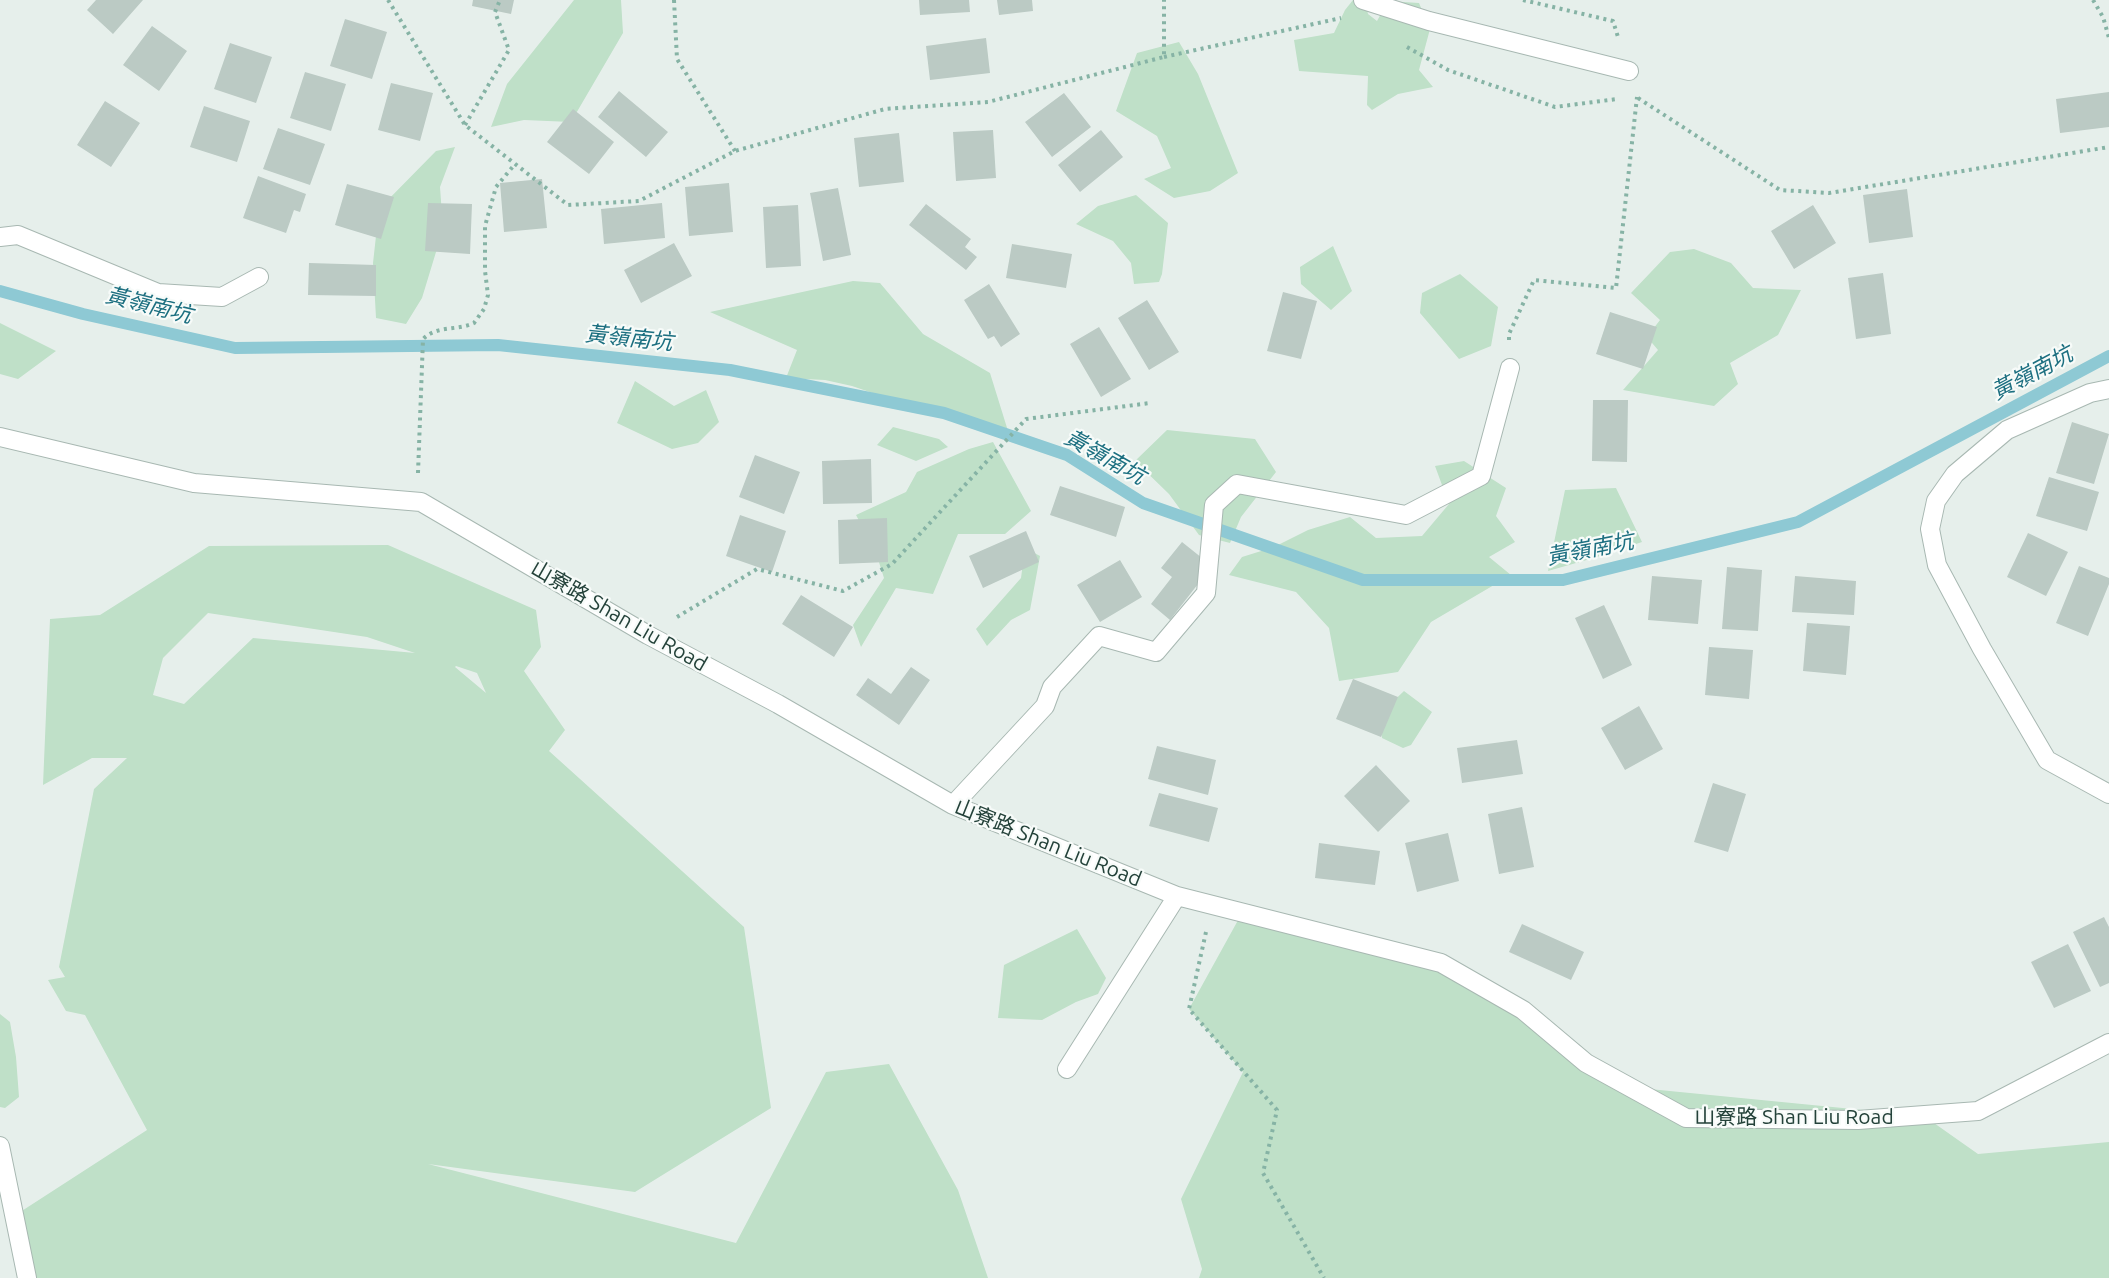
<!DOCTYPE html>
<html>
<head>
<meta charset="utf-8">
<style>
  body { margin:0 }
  canvas { display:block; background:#e6efeb }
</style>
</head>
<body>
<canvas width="2109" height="1278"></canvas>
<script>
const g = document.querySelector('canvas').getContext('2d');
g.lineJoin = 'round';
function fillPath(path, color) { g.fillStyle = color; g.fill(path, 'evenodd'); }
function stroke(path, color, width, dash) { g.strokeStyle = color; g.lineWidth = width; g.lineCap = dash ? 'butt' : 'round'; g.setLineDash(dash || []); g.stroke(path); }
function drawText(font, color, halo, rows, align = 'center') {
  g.font = font + ' Ubuntu,"Noto Sans TC",sans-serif'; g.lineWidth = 4.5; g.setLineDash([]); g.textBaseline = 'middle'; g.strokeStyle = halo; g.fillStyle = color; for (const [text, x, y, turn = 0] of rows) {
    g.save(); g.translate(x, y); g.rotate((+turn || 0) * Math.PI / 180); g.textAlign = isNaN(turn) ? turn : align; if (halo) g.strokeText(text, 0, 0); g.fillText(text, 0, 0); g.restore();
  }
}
const green = new Path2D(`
  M574,0H621L623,33L571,122L524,120L491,127L507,84Z
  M1353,0H1365L1368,14L1377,21L1388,1L1419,3L1430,29L1419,70L1433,87L1398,94L1372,110L1367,105L1368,76L1299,71L1294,40L1334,33L1345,10Z
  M1179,42L1198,74L1238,173L1210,191L1174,198L1144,179L1171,168L1157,136L1116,111L1137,53Z
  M455,147L440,187L443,229L422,298L406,324L376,318L373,263L379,209L436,151Z
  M1136,195L1168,223L1162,274L1159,282L1134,284L1131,263L1113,241L1076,224L1098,206Z
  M1333,246L1352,291L1331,310L1301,284L1300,267Z
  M1694,249L1731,263L1753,288L1801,290L1778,335L1730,363L1738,384L1714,406L1623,390L1658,350L1647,337L1660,320L1631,293L1670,252Z
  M1460,274L1498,307L1491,346L1459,359L1420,313L1422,293Z
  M853,281L880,283L923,334L990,373L1008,431L902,403L852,386L825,380L786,378L797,350L710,312Z
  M0,323L56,351L18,379L0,374Z
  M635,381L674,406L706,390L719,422L698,443L672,449L617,423Z
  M893,427L939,439L948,447L916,461L877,445Z
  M1167,430L1255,439L1276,472L1241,517L1230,543L1199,535L1169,494L1135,461Z
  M993,442L1031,511L1005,534H958L933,594L896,588L861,647L853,625L884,578L876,553L856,515L906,492L917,472L969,449Z
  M1464,461L1506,488L1496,516L1515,542L1489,557L1511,575L1431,622L1398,672L1339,681L1329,628L1296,592L1229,575L1242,557L1274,547L1308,530L1350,517L1376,538L1422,536L1449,504L1435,466Z
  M1616,488L1642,542L1597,557L1548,571L1565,490Z
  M388,545L536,610L541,647L524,671L565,730L549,751L744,927L771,1108L635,1192L428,1164L736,1243L826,1072L889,1064L958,1190L988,1278H35L14,1216L147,1130L85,1015L66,1011L48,980L65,977L59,967L94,789L127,758H92L43,785L50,619L100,615L209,546ZM208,613L367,637L415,653L253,638L184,704L153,695L163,658ZM456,666L477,673L486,693L455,667Z
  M1025,548L1040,556L1030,610L1011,620L987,646L976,629L1021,578Z
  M1404,691L1432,712L1411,745L1403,748L1382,738L1379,715Z
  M1242,913L1462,975L1629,1087L1924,1116L1978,1154L2109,1142V1278H1199L1202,1269L1181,1199L1243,1072L1189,1009Z
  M1077,929L1106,978L1098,994L1076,1002L1042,1020L998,1018L1004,965Z
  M0,1014L10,1022L16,1057L19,1097L5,1108L0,1107Z`);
const stream = new Path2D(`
  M0,291L83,314L235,348L498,345L730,370L944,413L1067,455L1143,503L1363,580H1563L1798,522L2109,356`);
const building = new Path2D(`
  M96,0H143L113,34L87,10Z
  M473,0H514L511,14L472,6Z
  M919,0H969L970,12L920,15Z
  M997,0H1032L1033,11L999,15Z
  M345,19L387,32L372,79L330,66Z
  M152,26L187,51L159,91L123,65Z
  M986,38L990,73L930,80L926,46Z
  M230,43L272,57L256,103L214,89Z
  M305,72L346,84L331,131L290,118Z
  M391,83L433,93L420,141L378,130Z
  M619,91L668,132L646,157L598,117Z
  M2109,92V127L2060,133L2056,99Z
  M1064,93L1091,127L1052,157L1025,122Z
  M105,101L140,123L111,167L77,145Z
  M204,106L250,121L237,162L190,147Z
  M573,109L614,142L589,174L547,142Z
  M278,128L325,144L310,185L263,169Z
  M993,130L996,178L956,181L953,132Z
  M1101,130L1123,157L1080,192L1058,165Z
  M899,133L904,182L859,187L854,138Z
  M258,176L306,194L300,212L294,210L286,233L243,218Z
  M542,179L547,228L504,232L500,183Z
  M729,183L733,232L689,236L685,187Z
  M347,184L394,197L381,239L335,225Z
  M838,188L851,255L823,261L810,193Z
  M1907,189L1913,237L1869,243L1863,195Z
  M428,203L472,204L470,254L425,251Z
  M662,203L665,238L604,244L601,209Z
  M926,204L971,239L965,247L977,257L966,270L909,225Z
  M798,205L801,266L766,268L763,207Z
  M1813,205L1836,243L1794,269L1771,231Z
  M674,243L692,276L641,303L624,270Z
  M1012,244L1072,254L1066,288L1006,278Z
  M309,263L376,265V296L308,295Z
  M1883,273L1891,334L1856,339L1848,278Z
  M989,284L1020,334L1001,347L994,336L988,339L964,300Z
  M1283,292L1317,301L1301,359L1267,351Z
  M1147,300L1179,352L1149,370L1118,318Z
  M1610,312L1657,327L1643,369L1596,354Z
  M1099,327L1131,379L1101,397L1070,344Z
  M1593,400H1628L1627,462L1592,461Z
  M2072,422L2109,434L2094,484L2056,473Z
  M755,455L800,472L784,514L739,497Z
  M871,459L872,503L823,504L822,461Z
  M2049,477L2099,492L2087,531L2036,516Z
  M1060,486L1125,507L1116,537L1050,515Z
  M740,515L786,531L772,572L726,556Z
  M887,518L888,562L839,564L838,520Z
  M1026,531L1039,562L983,588L969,556Z
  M2028,533L2068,552L2046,596L2007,577Z
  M1182,542L1212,566L1170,620L1151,604L1172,577L1161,568Z
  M1120,560L1142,597L1100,622L1077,585Z
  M2079,566L2109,578V584L2088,636L2056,623Z
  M1727,567L1762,570L1758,631L1722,629Z
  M1652,576L1702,580L1698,624L1648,620Z
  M1795,576L1856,581L1854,615L1792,612Z
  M801,595L853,627L834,657L782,624Z
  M1604,605L1632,665L1603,679L1575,618Z
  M1807,623L1850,626L1846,675L1803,671Z
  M1709,647L1753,650L1749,699L1705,695Z
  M911,667L930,680L899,725L856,695L868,678L891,694Z
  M1353,679L1398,697L1381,737L1336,719Z
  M1639,706L1663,749L1625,770L1601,728Z
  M1517,740L1523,774L1462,783L1457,748Z
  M1157,746L1216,760L1208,795L1148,779Z
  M1376,765L1410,801L1378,832L1344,796Z
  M1713,783L1746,794L1728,852L1694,842Z
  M1159,793L1218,808L1209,842L1149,826Z
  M1522,807L1534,867L1499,874L1488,814Z
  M1448,833L1459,881L1417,892L1405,843Z
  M1319,843L1380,851L1375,885L1315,878Z
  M2104,917L2109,927V983L2100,987L2073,932Z
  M1522,924L1584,952L1571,980L1509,952Z
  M2068,944L2091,991L2054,1008L2031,962Z`);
const path = new Path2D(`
  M388,0L465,125L568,205L639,201L735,151L885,109L988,102L1164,57V0
  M674,0L677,59L735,151
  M1523,0L1613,21L1618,37
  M2093,0L2103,17L2109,38
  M1407,47L1448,70L1555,107L1617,99
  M1164,57L1341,18
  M1638,98L1780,190L1829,193L2109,147
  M465,125L509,50L495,12L500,0
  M1509,340V334L1534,280L1616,288L1637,97
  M418,473L423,339C437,325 457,331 474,323L484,309L488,295L485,271V226L496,187L515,164
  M677,617L757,569L843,591L892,564L1026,419L1150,403
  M1206,932L1189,1009L1277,1110L1263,1173L1324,1278`);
const minor = new Path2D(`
  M1363,0L1429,21L1629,71
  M0,237L18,235L158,293L222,297L259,277
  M2109,389L2090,393L2007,430L1955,474L1936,501L1930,529L1937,565L1982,649L2047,760L2109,794
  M0,437L194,483L421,502L648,635L778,704L953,805L1177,896L1441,963L1523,1010L1586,1063L1686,1118L1858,1120L1978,1111L2109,1043
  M953,805L1045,706L1052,687L1099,636L1156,652L1206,593L1214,505L1237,484L1406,515L1481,476L1510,368
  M1067,1069L1177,896
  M0,1146L27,1278`);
const streetNames = [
  ["山寮路 Shan Liu Road",619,616,30],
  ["山寮路 Shan Liu Road",1048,843,22],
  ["山寮路 Shan Liu Road",1794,1117]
];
const waterNames = [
  ["黃嶺南坑",149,305,14],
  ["黃嶺南坑",629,338,6],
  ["黃嶺南坑",2032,373,-28],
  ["黃嶺南坑",1105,457,29],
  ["黃嶺南坑",1590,549,-11]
];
fillPath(green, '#bfe0c8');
stroke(stream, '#8ec9d4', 12);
fillPath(building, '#bbcac4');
stroke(minor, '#a8b8b2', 20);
stroke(path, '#86b3a5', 4, [3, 4.5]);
stroke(minor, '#fff', 18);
drawText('21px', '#24423a', '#f7fbf9', streetNames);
drawText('italic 22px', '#1c6f80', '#f7fbf9', waterNames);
</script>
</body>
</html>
